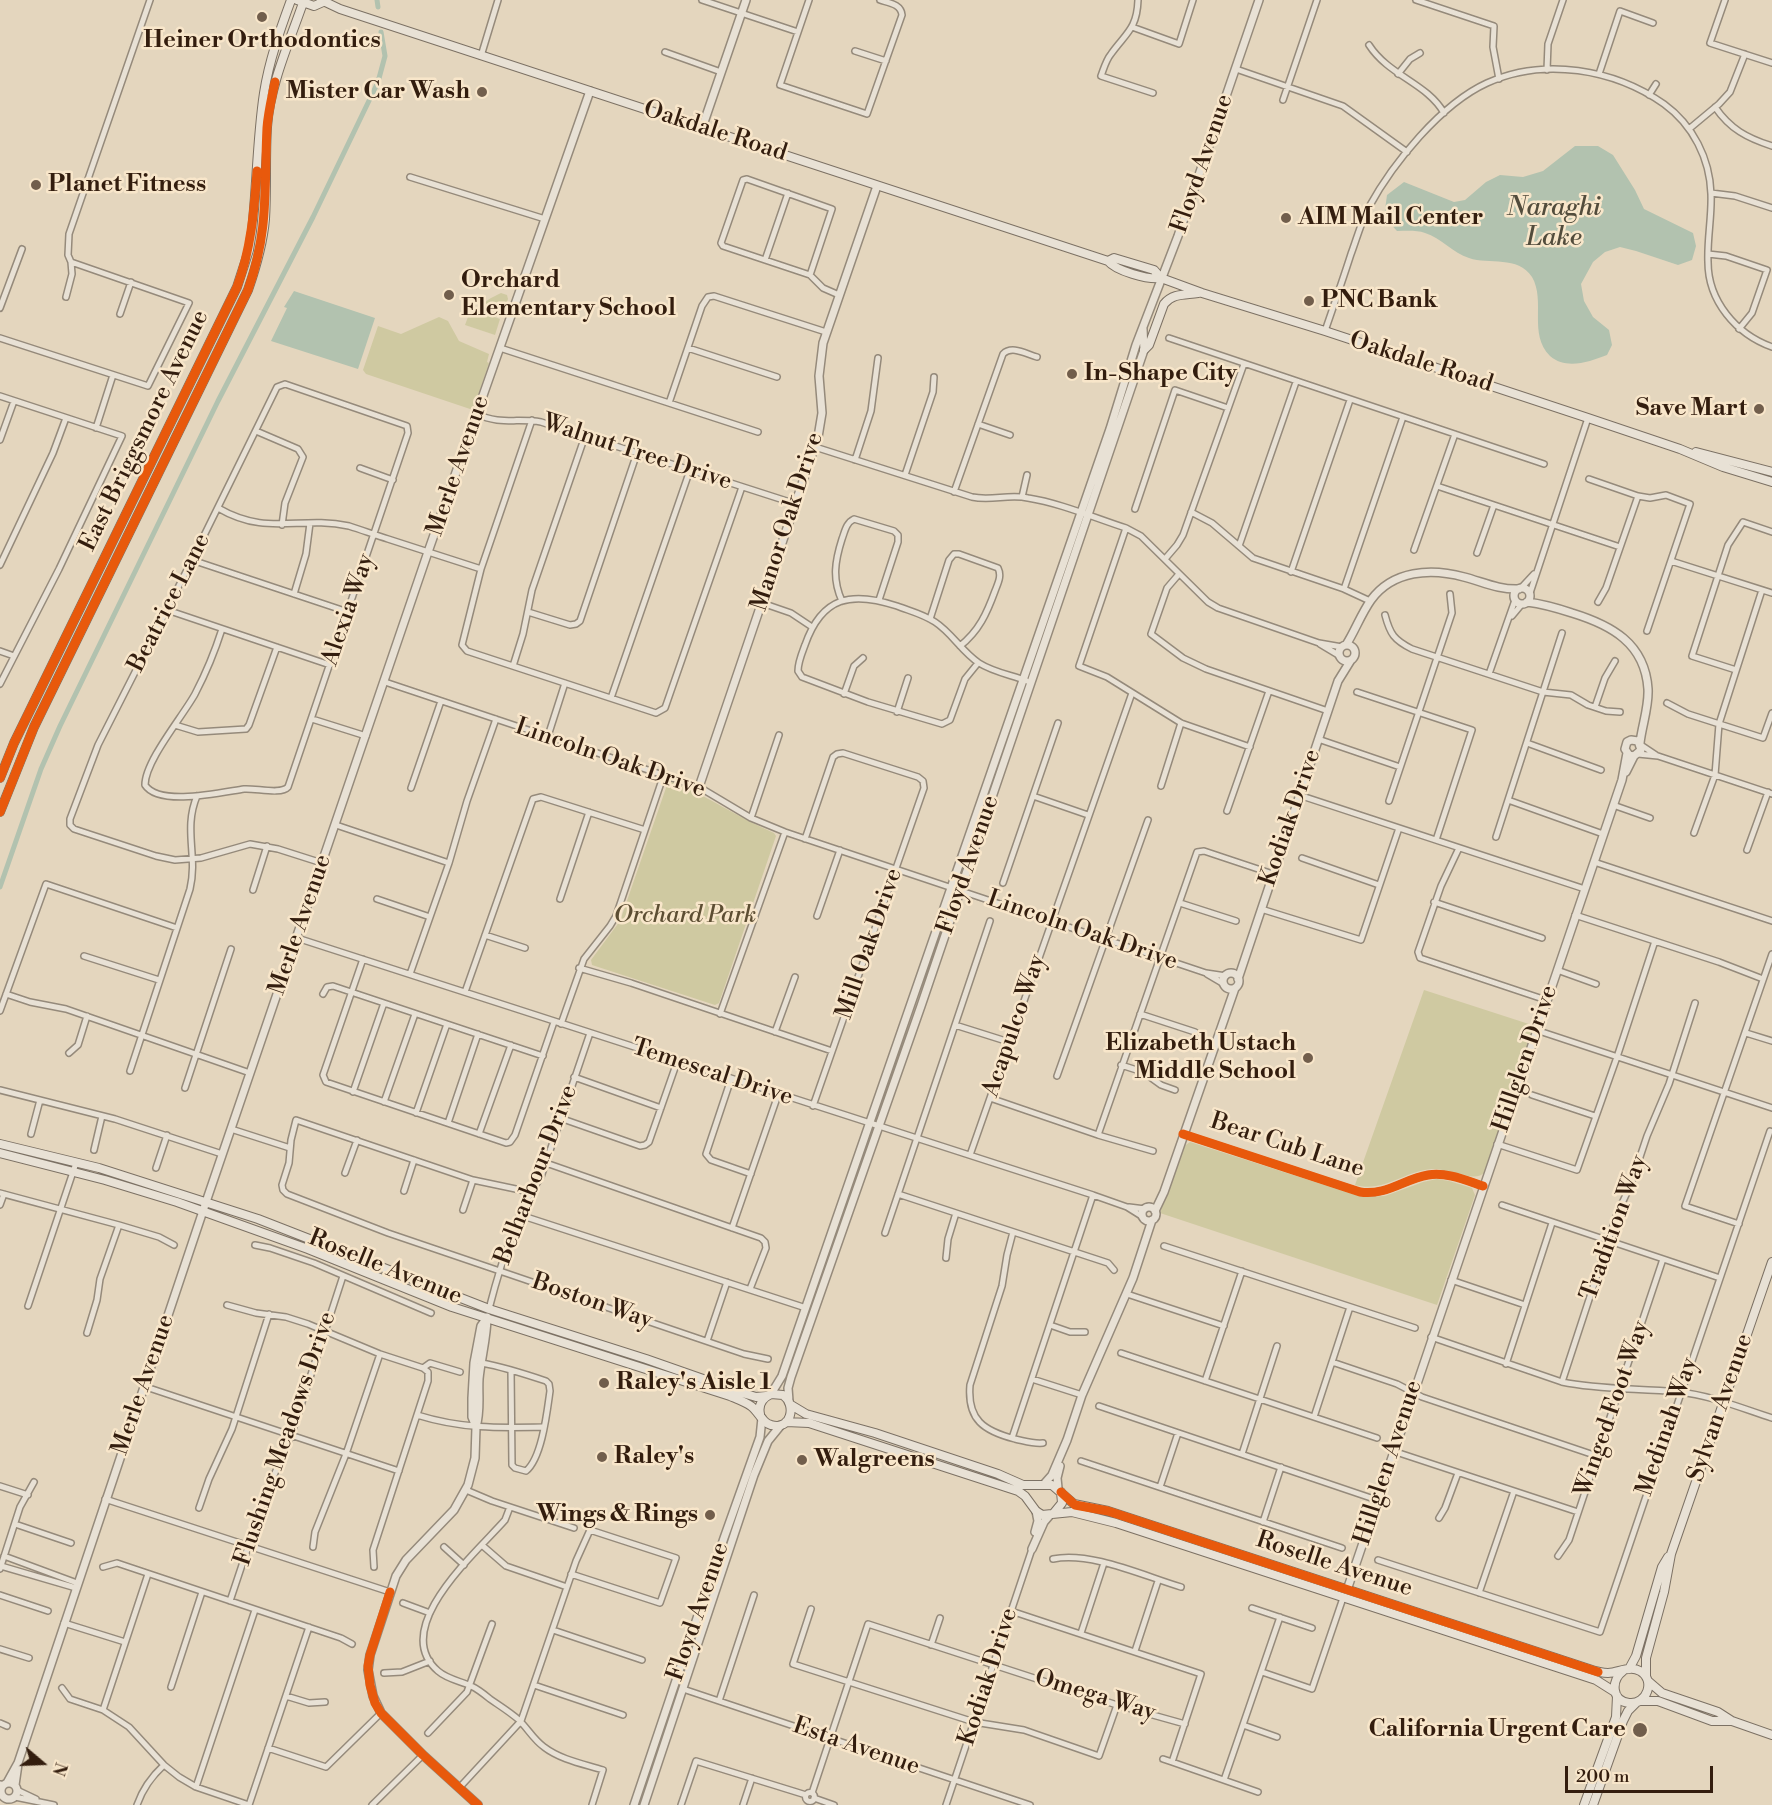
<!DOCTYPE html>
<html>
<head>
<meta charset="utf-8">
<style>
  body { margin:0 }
  #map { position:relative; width:1772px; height:1805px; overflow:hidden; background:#e4d6be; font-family:"Libre Bodoni",serif }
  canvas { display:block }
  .north { position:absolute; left:12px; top:1733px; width:60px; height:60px; -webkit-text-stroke:4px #f8e6ca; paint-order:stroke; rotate:109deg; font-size:16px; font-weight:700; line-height:24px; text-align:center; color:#331d0e }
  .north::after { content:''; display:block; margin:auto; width:21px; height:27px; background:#331d0e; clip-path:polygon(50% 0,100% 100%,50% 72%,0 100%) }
  .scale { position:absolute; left:1565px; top:1766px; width:148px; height:27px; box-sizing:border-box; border:3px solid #331d0e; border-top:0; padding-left:8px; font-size:18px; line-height:21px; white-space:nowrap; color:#331d0e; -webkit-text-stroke:4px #f8e6ca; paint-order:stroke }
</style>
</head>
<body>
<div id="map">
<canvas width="1772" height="1805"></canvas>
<div class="north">N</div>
<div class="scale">200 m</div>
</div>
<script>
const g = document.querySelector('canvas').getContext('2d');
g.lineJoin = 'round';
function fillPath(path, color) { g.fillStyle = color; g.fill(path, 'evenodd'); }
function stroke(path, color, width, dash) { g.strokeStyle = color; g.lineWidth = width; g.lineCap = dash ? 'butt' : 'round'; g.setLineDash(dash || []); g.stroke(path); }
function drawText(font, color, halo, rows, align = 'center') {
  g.font = font + ' "Libre Bodoni",serif'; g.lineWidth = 5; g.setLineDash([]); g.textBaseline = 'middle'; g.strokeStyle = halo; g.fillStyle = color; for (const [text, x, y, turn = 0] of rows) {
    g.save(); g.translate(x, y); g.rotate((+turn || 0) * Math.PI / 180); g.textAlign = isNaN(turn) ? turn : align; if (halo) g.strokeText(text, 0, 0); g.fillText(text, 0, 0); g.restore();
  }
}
const green = new Path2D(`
  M501,293L507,295L508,299L501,318L480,311C484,300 491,298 501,293Z
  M471,309L500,319L495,335L465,325Z
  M439,317L448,321L459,341L489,354L487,362L489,363L473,410L366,374L363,370L378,326L401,334Z
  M672,782C708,796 739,818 774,833L776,836L719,1003L715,1005L592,965L591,960L620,921L667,785Z
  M1424,990L1535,1026L1485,1172C1475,1184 1450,1168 1432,1169C1404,1171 1384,1193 1355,1185Z
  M1190,1142L1362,1197L1385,1196L1423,1182L1437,1179L1449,1181L1472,1188L1475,1195L1437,1305L1160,1213L1183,1147Z`);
const water = new Path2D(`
  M1575,146H1598L1613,155L1635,190L1644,209L1693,233L1696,246L1692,260L1678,265L1636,251L1620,247L1605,252L1593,262L1581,284L1584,301L1593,317L1609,330L1612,345L1607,355C1589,362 1566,370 1550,356C1528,334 1546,301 1532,277C1518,255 1489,265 1469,258C1453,253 1441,238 1425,233C1417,230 1406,231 1397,231L1384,217L1387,195L1404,182L1454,202L1465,200L1486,182L1500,175L1523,177L1543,171Z
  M294,291L375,318L358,369L271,341L287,308L284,307Z`);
const canal = new Path2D(`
  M377,0L378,7
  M0,887L41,769L60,726L218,401L313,217L378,82L385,56L381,32`);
const minor = new Path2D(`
  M702,0L798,32
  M809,0L780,85L867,114L902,15C901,4 889,3 880,0
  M1138,0C1137,29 1126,33 1111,54C1106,60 1104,68 1101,76L1153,93
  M1416,0L1494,26L1493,47L1499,79
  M1725,0L1710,43L1772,63
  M1132,27L1179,44L1193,0
  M1369,45C1389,76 1427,83 1444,113
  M855,51L886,61
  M665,52L721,72
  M481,56L498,0
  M1236,69L1343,106L1407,152
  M1547,70L1548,44L1563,0
  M1398,74L1410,59L1420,53
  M1599,74L1620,11L1653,23
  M1649,95L1656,84
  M1283,100L1317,0
  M1715,107C1730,129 1747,138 1772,146
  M1689,129L1719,104L1730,92L1745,54
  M410,177L545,219
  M1711,193L1735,196L1772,208
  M1708,254L1726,256L1767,270L1752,313L1739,329
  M765,260L788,193
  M810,275L832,209L747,179L743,180L721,243L723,246L810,275L823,288L839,295
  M66,297L72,274L71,262L68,255L69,234L150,0
  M0,308L22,249
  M120,314L131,282
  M1325,331C1334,305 1343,279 1351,254C1357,238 1361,222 1369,207C1393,163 1441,104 1487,83C1544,57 1614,69 1664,104C1693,125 1710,159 1711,194C1712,216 1707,239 1708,262C1708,301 1736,334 1772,347
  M0,338L148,386L189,303L71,262
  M1169,338L1544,464
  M500,348L758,432
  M688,348L777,377
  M0,396L122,436L59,569L0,684
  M669,403L702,306L708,297L714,296L826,332
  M477,414C499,425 519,418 541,422L796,504
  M532,420L481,569L462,645L467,651L656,713L665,708L742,487
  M978,424L1010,435
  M96,428L113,375
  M256,431L298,449L303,457L285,503L282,525
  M0,440L14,401
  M815,447L972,497C991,501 1009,494 1028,498C1060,503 1095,518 1126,528L1141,536L1208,602L1218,608L1319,643L1342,647
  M855,460L871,411L878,358
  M360,468L393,480
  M905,475L933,392L934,377
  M1589,479L1638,496L1650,498L1666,495L1690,504L1647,631
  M1437,486L1620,547
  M954,492L1003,354C1012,345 1026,354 1037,357
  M1022,497L1027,475
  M218,508C268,537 299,515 349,526C362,530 375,535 388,539C419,549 450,559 481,569
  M1135,509L1175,390L1228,408
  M1191,512L1212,523L1253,558L1344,589L1370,601
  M1126,528L1079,666L1107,677L1181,723L1250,747
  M1239,546L1296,382
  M1414,550L1455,434
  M1477,553L1494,505
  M1165,559L1177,545L1183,535L1244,364
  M192,560L348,612
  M1671,561L1772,593
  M0,565L53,453L66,418
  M1291,572L1350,400
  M1179,574L1167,588L1151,634L1183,658L1206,669L1328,711
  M1521,588L1534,574
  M1344,589L1403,417
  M1530,593L1588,418
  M294,594L306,554L310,523
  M842,601C832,579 835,561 842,539C845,531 846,523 854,519L894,531L898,535V542L879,600
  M1598,602L1606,588L1638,496
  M762,603L791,613L812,627
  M167,610L330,665
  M528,612L570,625L576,624L580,621L637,453
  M1385,615C1390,634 1394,640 1412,649L1543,692L1571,695L1588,705L1606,711L1620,712
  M1512,616L1522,604
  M930,619L949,560L954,554H959L998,568C1002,576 998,583 995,591C987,613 979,631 960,646
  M222,629C215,651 206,673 195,694C183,716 145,761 145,785C159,807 223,792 244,789C256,788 281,795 288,787L408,433L407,426L285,384L277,387L192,560L98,745L70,819V825L74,829L156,856L175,860L201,858L250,844L278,849L322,863
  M1320,644L1340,656
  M0,651L14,656
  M978,663L965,679L950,720L942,724L868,702L802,677L798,671C798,662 802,653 805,645C822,596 852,591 897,606C910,611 923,614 935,622C952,633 962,652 979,663C993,672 1011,675 1027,681
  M513,666L523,634L532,590L585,436
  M1736,670L1692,656L1728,545L1743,522L1772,532
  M1489,674L1515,600
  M385,682L699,787L751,818L785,832L1206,973L1226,976
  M1357,692L1472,730L1436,840
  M844,694L854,666L863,658
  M611,698L690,470
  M1667,703L1688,714L1763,738L1772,713
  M1595,707L1605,678L1615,661
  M897,712L908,678
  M312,719L366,736
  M175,725L198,732L246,729L249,725L277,647
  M548,736L565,683
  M1318,739L1400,767
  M1527,743L1601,770
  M1641,745L1656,755
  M1638,754L1658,756L1772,794
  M1161,786L1181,723
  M411,788L441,701
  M1299,795L1585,889
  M1033,796L1088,815
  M1508,800L1603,834
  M1389,801L1452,613L1450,594
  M1613,805L1650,818
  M1227,811L1269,691
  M751,818L779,735
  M336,825L449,863
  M1694,833L1715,775L1719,724L1762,590
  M1496,837L1562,633
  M805,839L833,757L837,754L843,753L918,777L923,781L924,788L813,1106
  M1459,848L1441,886L1418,952L1420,958L1546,1000
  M1747,850L1768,792
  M1302,858L1379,885
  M1594,862L1772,921
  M1003,883L1058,723
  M253,890L267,846
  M377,899L430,917
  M560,899L589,812
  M1434,902L1542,938
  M1180,903L1236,921
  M1261,909L1361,940L1399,828
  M1575,915L1719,962L1763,979
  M817,916L840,850
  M485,935L525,948
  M297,938L1093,1195L1127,1207L1143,1217
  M84,956L159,980
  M363,959L323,1075L326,1082L506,1143L510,1142L515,1135L554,1022
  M579,968L631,983L832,1051
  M1557,970L1596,984
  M410,974L449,863L467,801L496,719
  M1207,974L1224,984
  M465,992L533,799L541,797L645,830
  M6,994L30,1002L66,1009L250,1073
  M323,994L327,987L333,986L543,1056
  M0,1011L46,884L177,928
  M720,1014L785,832
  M1140,1014L1195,1032
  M561,1024L584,959L610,926L616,916L664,774
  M955,1025L1009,1042
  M1536,1030L1772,1108
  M775,1032L795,977
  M1746,1033L1772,1041
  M69,1053L78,1045L87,1016
  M1121,1065L1143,1072L1161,1085L1175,1090
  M130,1071L190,889C198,856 183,829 197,796
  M1057,1076L1148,820
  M574,1077L661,1108
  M731,1079L706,1154L711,1160L751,1174
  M185,1088L231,949
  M0,1090L115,1119L222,1154
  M353,1092L384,1003
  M1532,1095L1595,1116
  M990,1098L1098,1135L1153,1151
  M384,1102L415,1014
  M416,1113L447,1024
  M560,1118L640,1146L645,1145L649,1142L677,1062
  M448,1123L478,1034
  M231,1129L290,1148
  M31,1134L40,1100
  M479,1134L511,1045
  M1183,1134L1360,1192C1386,1196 1404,1179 1428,1175C1447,1172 1465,1180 1483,1186
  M1098,1135L1197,852L1204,851L1273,874
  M1497,1144L1577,1170L1617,1057L1655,941
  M94,1150L102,1116
  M970,1155L1132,693
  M546,1163L761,1238L765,1242L766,1248L750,1289
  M156,1168L167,1135
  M345,1173L357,1140
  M404,1191L414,1160
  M530,1192L473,1180L296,1120L291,1140L289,1163L282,1185L283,1190L287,1194L388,1233L744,1354L768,1359
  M0,1193L119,1225L159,1237L174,1245
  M898,1194L1108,1263L1114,1270
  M0,1205L4,1194
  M1502,1205L1720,1278
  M1129,1207L1145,1209
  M463,1210L473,1180
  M520,1215L806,1308
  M1739,1224L1685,1206L1772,954
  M732,1228L778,1095
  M1013,1232L1007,1255L1002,1286L970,1385C967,1420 984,1431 1015,1439C1025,1441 1033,1444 1043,1443
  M885,1233L990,921
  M255,1245L270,1248L314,1263L431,1313
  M1164,1246L1415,1328
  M946,1258L948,1239L956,1213
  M1451,1280L1525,1305
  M1127,1294L1224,1326
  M227,1305L256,1313L286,1317L308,1324L380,1354L423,1368L428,1372V1381L373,1550L374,1567
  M28,1306L76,1163
  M489,1309C499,1270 517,1210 541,1177L590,1033
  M1050,1325L1070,1332H1085
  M87,1333L97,1300L100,1279L119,1225
  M1431,1337L1562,1382C1600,1390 1639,1388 1678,1392C1710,1395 1741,1408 1772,1418
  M707,1341L727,1282
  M1121,1353L1377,1438
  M1332,1362L1397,1384L1422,1397L1597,1456
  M482,1363C504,1367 525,1374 546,1381L549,1384L550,1391C547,1412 542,1458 526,1471L515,1468L512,1465L511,1370
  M1506,1364L1552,1223
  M423,1368L430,1363L460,1372
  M1032,1379L1082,1395
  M1205,1381L1242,1271
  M1562,1382L1617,1214L1631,1184L1647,1136L1669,1084L1695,1003
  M143,1386L399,1471
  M1099,1406L1377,1500
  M417,1415C462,1429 498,1428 544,1427
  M1314,1417L1350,1307
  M1012,1438L1093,1195
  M1393,1451L1578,1512
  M1242,1454L1277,1346
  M1081,1461L1342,1548
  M0,1486L28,1495
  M1160,1487L1178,1433
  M466,1490L492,1501L574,1528
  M105,1499L390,1592
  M510,1507L505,1520C478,1551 388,1628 438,1671C447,1679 460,1681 471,1686C478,1689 484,1694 490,1699C500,1706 510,1712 519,1720C528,1729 534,1740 544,1747C561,1760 584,1764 603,1770L592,1805
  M199,1508L209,1479L232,1429L269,1314
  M1439,1518L1445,1508L1458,1473
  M1263,1522L1281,1467
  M15,1524L71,1543
  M483,1546L506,1566L567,1587
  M313,1547L315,1532L346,1454L380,1354
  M444,1547L464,1565
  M4,1556L77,1583
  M1558,1556L1569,1540L1663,1259
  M1053,1559C1090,1551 1144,1576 1181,1587
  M1378,1560L1600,1632L1770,1131
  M1,1566L76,1588
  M103,1567L117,1563L341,1638L352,1644
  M0,1569L20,1507L34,1482
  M1479,1593L1514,1491
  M0,1595L48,1611
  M230,1601L265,1496L291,1436L343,1276
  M403,1603L430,1613
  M1252,1608L1312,1628
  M811,1609L793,1664L974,1722L1024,1730L1099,1756L1117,1705
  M1011,1611L1201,1674L1172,1762L1163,1759
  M64,1623L125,1642
  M553,1630L642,1660
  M1081,1633L1104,1563
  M931,1645L940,1618
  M0,1649L29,1658
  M1135,1651L1158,1581
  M1262,1672L1312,1689L1343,1598
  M384,1673L402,1672L430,1661
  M534,1685L623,1715
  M171,1687L202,1592
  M62,1688L70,1699L103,1710L129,1727L164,1765L179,1777L196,1787L249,1805
  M683,1689L1030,1805
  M286,1696L309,1703L325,1702
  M719,1701L754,1595
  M103,1710L148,1574
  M0,1723L7,1726
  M1243,1725L1277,1737
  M428,1733L467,1692L492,1624
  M268,1748L326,1767L381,1713
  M1172,1762L1258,1792
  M1224,1780L1280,1617
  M0,1784L4,1785
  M196,1787L255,1610
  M460,1787L521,1721L576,1561L590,1530L676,1558L660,1603L571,1574
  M17,1790L36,1799
  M0,1792H1
  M805.5 1797a4.5 4.5 0 1 1 9 0a4.5 4.5 0 1 1-9 0Z
  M812,1793L868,1624L1117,1705L1185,1724
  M15,1797L54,1805
  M814,1798L834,1805
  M137,1805C143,1788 151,1777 164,1765
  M249,1805L309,1627
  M372,1805L423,1755
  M681,1805L696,1761L806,1795
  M743,1805L752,1778
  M946,1805L1032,1549`);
const tertiary = new Path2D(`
  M702,128L746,0
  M1514 596a8 8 0 1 1 16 0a8 8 0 1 1-16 0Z
  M1527,602C1543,604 1557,608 1572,613C1611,625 1645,643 1648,689C1649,707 1642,725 1640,743
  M1346,645C1355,631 1361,614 1371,600C1393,570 1431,568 1464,577C1483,582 1499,590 1519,589
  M1339 653a8 8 0 1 1 16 0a8 8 0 1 1-16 0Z
  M1626,772L1634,756L1641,750L1638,741L1631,740L1627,742L1625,749L1629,755L1634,756
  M699,787L818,437L822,413L819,376L823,343L877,186
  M1223 981a8 8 0 1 1 16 0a8 8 0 1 1-16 0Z
  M1238,979L1338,681L1351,660
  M1142 1214a7 7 0 1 1 14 0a7 7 0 1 1-14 0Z
  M1155,1211L1164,1192L1235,988
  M771,1394L782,1376L1110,429L1136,345L1178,236L1259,0
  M789,1401L788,1388L791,1377L921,1006L1144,350L1143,329
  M476,1427C481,1411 478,1395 479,1379C481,1358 487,1337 487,1317
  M1044,1484L1052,1475L1067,1440L1082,1395L1133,1278L1152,1220
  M1058,1488L1057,1478L1060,1466
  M1035,1532L1038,1521L1036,1511
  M1032,1549L1044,1522L1050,1515
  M1347,1590L1622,780L1627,753
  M1 1791a8 8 0 1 1 16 0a8 8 0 1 1-16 0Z
  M7,1783L18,1763L206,1202L428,552L590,91
  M15,1785L18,1764
  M478,1805L423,1755L381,1713L373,1696L368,1670L370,1655L396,1576L406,1560L454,1510L468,1485L475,1458L476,1427L472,1417V1398L474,1363L481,1326L486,1319
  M634,1805L724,1538L760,1437L762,1418
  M644,1805L754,1475L768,1441L781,1425`);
const secondary = new Path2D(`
  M297,0L314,6L323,2
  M321,0L340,9L1108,261C1116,271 1148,280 1161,278
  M1108,261L1114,258L1154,270L1161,278L1202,293L1325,331L1588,418L1680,449L1723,467L1772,482
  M1144,350L1149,345L1164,304C1173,293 1185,295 1198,293
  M1696,452L1772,472
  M0,778L14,743L237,287L249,250L252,231C257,185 257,139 264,93C269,61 280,30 291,0
  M0,812L34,727L248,290C256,267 263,243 265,219C267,188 265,158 267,127C270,84 290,41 304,0
  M0,1144L99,1168L258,1219L489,1309L646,1359L746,1394L756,1397L766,1396
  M0,1153L105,1180L177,1202L308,1249L452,1307L730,1396C737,1399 745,1402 751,1406C759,1412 762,1423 771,1425C791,1431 797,1405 783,1395L771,1394C762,1398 758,1405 760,1414
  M791,1405L806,1414L875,1433L998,1474L1023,1485H1052L1074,1504L1108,1511L1589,1669C1595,1671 1602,1673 1608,1673C1618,1673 1630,1665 1640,1671C1656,1680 1647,1705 1629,1703C1611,1701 1611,1680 1623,1671
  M786,1422L809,1423L1018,1491L1025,1496L1036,1511L1042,1515L1072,1512L1116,1523L1596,1680L1615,1692
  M1053,1514L1062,1503L1061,1492
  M1629,1669L1636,1656L1662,1567L1668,1557
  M1646,1676V1658L1664,1592L1671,1554L1772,1262
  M1648,1681L1662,1693L1718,1712L1732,1721L1772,1735
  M1641,1701H1658L1712,1721H1730
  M1584,1805L1616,1717L1617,1696
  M1593,1805L1623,1721L1628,1711L1636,1703`);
const cycleway = new Path2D(`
  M0,778L14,743L237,287C251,249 254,212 257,171
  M0,812L34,727L248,290C269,231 264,189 267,128C268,113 272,97 275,82
  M1183,1134L1360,1192C1386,1196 1404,1179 1428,1175C1447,1172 1465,1180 1483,1186
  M1061,1492L1075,1505L1108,1511L1598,1672
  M390,1592L370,1655L368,1666L370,1685L375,1703L381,1713L423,1755L478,1805`);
const markers = [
  [262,17,6,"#715e4c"],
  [482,92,6,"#715e4c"],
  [36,185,6,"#715e4c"],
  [1286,218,6,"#715e4c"],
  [449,295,6,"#715e4c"],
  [1309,301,6,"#715e4c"],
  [1072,374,6,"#715e4c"],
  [1759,409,6,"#715e4c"],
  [1308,1058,6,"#715e4c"],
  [604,1383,6,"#715e4c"],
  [602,1457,6,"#715e4c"],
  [802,1460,6,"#715e4c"],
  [710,1515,6,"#715e4c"],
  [1640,1730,8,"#715e4c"]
];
const poiNames = [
  ["Heiner Orthodontics",262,41,"center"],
  ["Mister Car Wash",470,92,"right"],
  ["Planet Fitness",48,185],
  ["AIM Mail Center",1298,218],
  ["Orchard",461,281],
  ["Elementary School",461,309],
  ["PNC Bank",1321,301],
  ["In-Shape City",1084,374],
  ["Save Mart",1747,409,"right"],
  ["Elizabeth Ustach",1296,1044,"right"],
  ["Middle School",1296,1072,"right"],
  ["Raley's Aisle 1",616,1383],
  ["Raley's",614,1457],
  ["Walgreens",814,1460],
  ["Wings & Rings",698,1515,"right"],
  ["California Urgent Care",1626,1730,"right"]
];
const streetNames = [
  ["Oakdale Road",715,132,18],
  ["Floyd Avenue",1203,164,-71],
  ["Oakdale Road",1421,363,18],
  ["East Briggsmore Avenue",145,431,-64],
  ["Walnut Tree Drive",637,453,18],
  ["Merle Avenue",459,466,-71],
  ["Manor Oak Drive",788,522,-72],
  ["Beatrice Lane",170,603,-63],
  ["Alexia Way",349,610,-71],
  ["Lincoln Oak Drive",610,759,19],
  ["Kodiak Drive",1291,818,-71],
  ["Floyd Avenue",969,865,-71],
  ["Merle Avenue",301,925,-71],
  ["Lincoln Oak Drive",1082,931,19],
  ["Mill Oak Drive",870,944,-71],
  ["Acapulco Way",1015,1026,-71],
  ["Hillglen Drive",1526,1059,-71],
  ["Temescal Drive",712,1073,18],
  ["Bear Cub Lane",1287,1146,18],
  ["Belharbour Drive",537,1175,-69],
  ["Tradition Way",1615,1228,-70],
  ["Roselle Avenue",385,1268,22],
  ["Boston Way",592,1302,19],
  ["Merle Avenue",144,1385,-71],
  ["Sylvan Avenue",1721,1408,-71],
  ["Winged Foot Way",1613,1409,-71],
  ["Medinah Way",1668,1427,-71],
  ["Flushing Meadows Drive",286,1439,-71],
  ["Hillglen Avenue",1389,1463,-72],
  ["Roselle Avenue",1334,1565,18],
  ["Floyd Avenue",699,1612,-71],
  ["Kodiak Drive",989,1677,-72],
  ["Omega Way",1095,1696,17],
  ["Esta Avenue",856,1747,19]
];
const parkNames = [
  ["Orchard Park",685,916]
];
const waterNames = [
  ["Naraghi",1554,209],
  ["Lake",1554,239]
];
fillPath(green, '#cfc9a1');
fillPath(water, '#b2c2af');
stroke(canal, '#b2c2af', 5);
stroke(minor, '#958a7b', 8);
stroke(tertiary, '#958a7b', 10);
stroke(secondary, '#7c7164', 10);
stroke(minor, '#e8e1d5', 5);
stroke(tertiary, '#e8e1d5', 7);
stroke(secondary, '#e8e1d5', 8);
stroke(cycleway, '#e8590c', 9);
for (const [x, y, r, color] of markers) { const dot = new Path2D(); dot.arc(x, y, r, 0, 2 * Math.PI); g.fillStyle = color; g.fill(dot); stroke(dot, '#f8e6ca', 2); }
drawText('bold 24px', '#331d0e', '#f8e6ca', poiNames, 'left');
drawText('24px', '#331d0e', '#f8e6ca', streetNames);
drawText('italic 24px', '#5d4e33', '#f8e6ca', parkNames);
drawText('italic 26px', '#524c3c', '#f8e6ca', waterNames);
</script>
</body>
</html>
